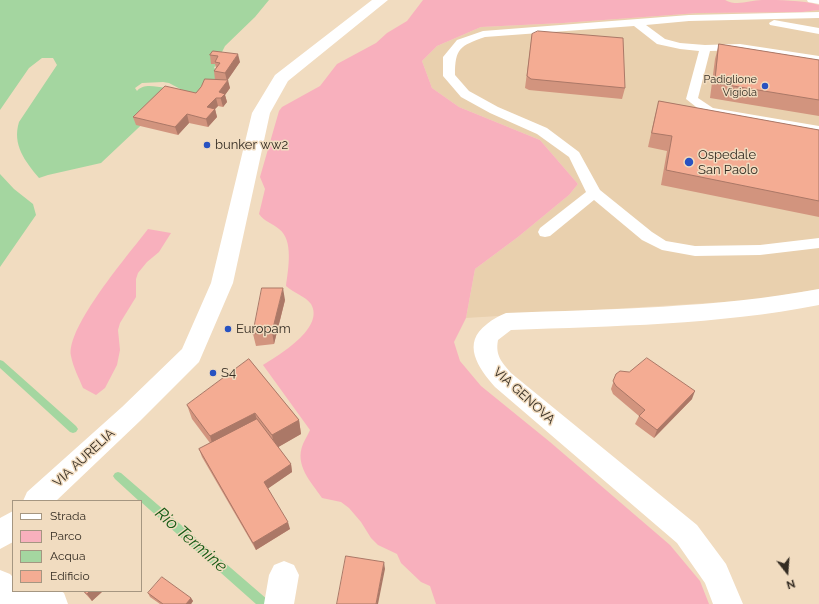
<!DOCTYPE html>
<html>
<head>
<meta charset="utf-8">
<style>
  body { margin:0 }
  #map { position:relative; width:819px; height:604px; overflow:hidden; background:#f1dcc0; font-family:Raleway,sans-serif }
  canvas { display:block }
  .legend { position:absolute; left:12px; top:500px; width:130px; height:92px; box-sizing:border-box; background:#f1dcc0; border:1px solid #a59681; margin:0; padding:5px 7px; list-style:none; font-size:12px; color:#342c22 }
  .legend li { display:flex; align-items:center; gap:8px; height:20px }
  .legend b { width:20px; border:1px solid #a59681 }
  .north { position:absolute; left:767px; top:552px; width:40px; height:40px; -webkit-text-stroke:3px #f1dcc0; paint-order:stroke; rotate:163deg; font-size:11px; font-weight:700; line-height:16px; text-align:center; color:#342c22 }
  .north::after { content:''; display:block; margin:auto; width:14px; height:18px; background:#342c22; clip-path:polygon(50% 0,100% 100%,50% 72%,0 100%) }
</style>
</head>
<body>
<div id="map">
<canvas width="819" height="604"></canvas>
<ul class="legend">
<li><b style="height:5px;background:#fff"></b>Strada</li>
<li><b style="height:11px;background:#f8b0bd"></b>Parco</li>
<li><b style="height:11px;background:#a4d6a0"></b>Acqua</li>
<li><b style="height:11px;background:#f4ac93"></b>Edificio</li>
</ul>
<div class="north">N</div>
</div>
<script>
const g = document.querySelector('canvas').getContext('2d');
g.lineJoin = 'round';
function fillPath(path, color) { g.fillStyle = color; g.fill(path, 'evenodd'); }
function stroke(path, color, width, dash) { g.strokeStyle = color; g.lineWidth = width; g.lineCap = dash ? 'butt' : 'round'; g.setLineDash(dash || []); g.stroke(path); }
function drawText(font, color, halo, rows, align = 'center') {
  g.font = font + ' Raleway,sans-serif'; g.lineWidth = 3; g.setLineDash([]); g.textBaseline = 'middle'; g.strokeStyle = halo; g.fillStyle = color; for (const [text, x, y, turn = 0] of rows) {
    g.save(); g.translate(x, y); g.rotate((+turn || 0) * Math.PI / 180); g.textAlign = isNaN(turn) ? turn : align; if (halo) g.strokeText(text, 0, 0); g.fillText(text, 0, 0); g.restore();
  }
}
const built = new Path2D(`
  M819,10V289L756,300L466,318L475,269L518,237L569,195L578,184L540,140L459,107L432,88L422,61L437,46L481,27L563,23L698,13L802,12Z`);
const green = new Path2D(`
  M423,0H725C738,7 749,0 762,0C780,0 801,0 819,5V10L802,12L698,13L563,23L481,27L437,46L422,61L432,88L459,107L540,140L578,184L569,195L518,237L475,269L466,318L454,342L460,361L481,386L550,442L670,545L700,581L709,604H436L430,586L421,582L401,563L397,554L378,545L371,538L361,522L349,508L341,502L322,498C311,482 294,465 303,444C305,439 308,435 310,430L263,365C279,355 325,328 311,304C305,296 294,293 286,286C288,270 294,240 279,229C272,223 265,222 259,214L265,189L260,177L279,111L282,107L320,86L337,64L376,43L387,33L407,21Z
  M148,229L171,233L159,252L147,262L138,273L136,279V297L120,323L118,330L120,350L117,365L105,388L96,395L83,388C79,378 73,367 71,356C66,327 129,254 148,229Z`);
const water = new Path2D(`
  M0,0H269L255,17L225,46L214,68L221,73L203,96L186,92L169,83L163,82L142,83L135,88L137,91C144,83 156,87 165,88L170,98L101,163L48,175L39,178C25,161 12,145 19,122L57,65L53,58H42L29,68L0,110Z
  M0,174L14,189L33,204L36,215L0,267Z`);
const stream = new Path2D(`
  M0,360L3,361L76,426L78,429L76,432L73,433L70,432L0,368Z
  M118,472L121,473L268,600L269,604H256L141,502V501H139L115,479L113,476L115,473Z`);
const lane = new Path2D(`
  M807,0H819V4L808,2Z
  M819,12V18L689,21L646,25L665,39L680,43L705,45L740,44L819,56V62L740,50L710,51L698,98L713,108L819,126V134L705,114L686,99L699,51L680,49L657,44L634,26L485,37C460,46 455,48 455,75L469,91L498,107L547,128L579,152L600,190L652,232L666,241L695,246L760,245L819,238V248L760,255L695,256L662,250L642,240L594,200L550,236L545,237L540,236L538,232L540,228L586,192L569,157L537,134L490,113L461,97L443,76V57L457,40L483,31L689,15Z
  M774,20L819,28V34L770,25L769,23Z`);
const street = new Path2D(`
  M284,561L294,565L299,575L294,604H264L269,575L274,565Z
  M0,570L10,574L13,577V591H61L64,593L68,604H0Z`);
const secondary = new Path2D(`
  M819,289V305C717,325 614,326 511,330L498,340C495,356 502,362 511,373L697,525L726,564L743,604H713L705,583L677,543L495,387C478,368 461,343 487,324C493,319 499,316 506,313C611,309 716,308 819,289Z`);
const primary = new Path2D(`
  M372,0H388L288,81L270,113L233,283L199,362L140,421L56,501H23L27,492L122,407L182,349L211,283L252,113L275,75Z
  M13,511V542L0,549V518Z`);
const wall = new Path2D(`
  M532,34L625,88L622,99L529,90L525,88Z
  M719,44L819,60V116L710,98L715,59Z
  M213,51L240,62L227,80L230,88L225,95L227,102L223,107L218,106L215,109L217,117L208,127L189,123L178,135L136,125L133,117L196,93L215,80L214,71L216,68L215,64H211L210,55Z
  M659,101L819,130V217L661,185L667,151L648,147L655,116Z
  M285,300L274,344L256,346L253,334Z
  M249,359L299,420L301,434L278,447L291,464L292,472L268,488L290,529L256,550L202,457L199,449L210,443L192,419L187,405Z
  M616,374L692,399L654,438L635,424L639,416L613,394L611,389Z
  M83,591H103L92,601Z
  M148,593L191,598L193,601L191,604H160L150,597Z`);
const shadedWall = new Path2D(`
  M238,54L240,62L227,81L225,73Z
  M228,80L230,88L225,95L227,102L223,107L219,92Z
  M216,98L218,106L215,109L217,117L208,127L206,119L207,107Z
  M187,114L189,123L178,135L175,127Z
  M283,288L285,300L274,344L272,332Z
  M695,391L692,399L654,438L657,430Z
  M255,413L259,427L214,450L210,436Z
  M299,420L301,434L275,449L272,435Z
  M291,464L292,472L266,490L264,482Z
  M288,522L290,529L256,550L253,543Z
  M384,562L385,569L378,604H376Z
  M90,591H103L92,601L87,594Z
  M191,598L193,601L191,604H186Z`);
const building = new Path2D(`
  M538,31L623,38L625,88L531,79L527,76L532,34Z
  M719,44L819,60V100L715,83Z
  M213,51L238,54L225,73L214,71L220,63L215,62L218,56L210,55Z
  M205,79L228,80L219,92L225,94L221,98H216L207,107L215,109L206,119L187,114L175,127L133,117L165,86L196,93L201,87Z
  M659,101L819,130V201L666,170L672,136L652,133Z
  M262,288H283L272,332L253,334Z
  M647,358L695,391L657,430L639,416L645,410L616,386L613,381L616,374L620,371L629,372Z
  M249,359L299,420L272,435L255,413L210,436L187,405Z
  M257,419L291,464L264,482L288,522L253,543L199,449Z
  M346,556L384,562L376,604H337Z
  M162,577L191,598L186,604H163L148,593Z
  M84,591H90L87,594Z`);
const markers = [
  [765,86,4,"#2852c1"],
  [207,145,4,"#2852c1"],
  [689,162,5,"#2852c1"],
  [228,329,4,"#2852c1"],
  [213,373,4,"#2852c1"]
];
const farPoinames = [
  ["Padiglione",757,80],
  ["Vigiola",757,93]
];
const poiNames = [
  ["bunker ww2",215,145],
  ["Ospedale",698,155],
  ["San Paolo",698,170],
  ["Europam",236,329],
  ["S4",221,373]
];
const streetNames = [
  ["VIA GENOVA",524,396,42],
  ["VIA AURELIA",84,458,-43]
];
const nearWaternames = [
  ["Rio Termine",191,540,41]
];
fillPath(built, '#e9d0ae');
fillPath(green, '#f8b0bd');
fillPath(water, '#a4d6a0');
fillPath(stream, '#a4d6a0');
fillPath(lane, '#fff');
fillPath(street, '#fff');
fillPath(secondary, '#fff');
fillPath(primary, '#fff');
fillPath(wall, '#d2947e');
fillPath(shadedWall, '#ab7867');
fillPath(building, '#f4ac93');
stroke(building, '#ab7867', 1);
for (const [x, y, r, color] of markers) { const dot = new Path2D(); dot.arc(x, y, r, 0, 2 * Math.PI); g.fillStyle = color; g.fill(dot); stroke(dot, '#f1dcc0', 1.5); }
drawText('11px', '#342c22', '#f1dcc0', farPoinames, 'right');
drawText('13px', '#342c22', '#f1dcc0', poiNames, 'left');
drawText('13px', '#342c22', '#f1dcc0', streetNames);
drawText('italic 17px', '#175b15', '#f1dcc0', nearWaternames);
</script>
</body>
</html>
